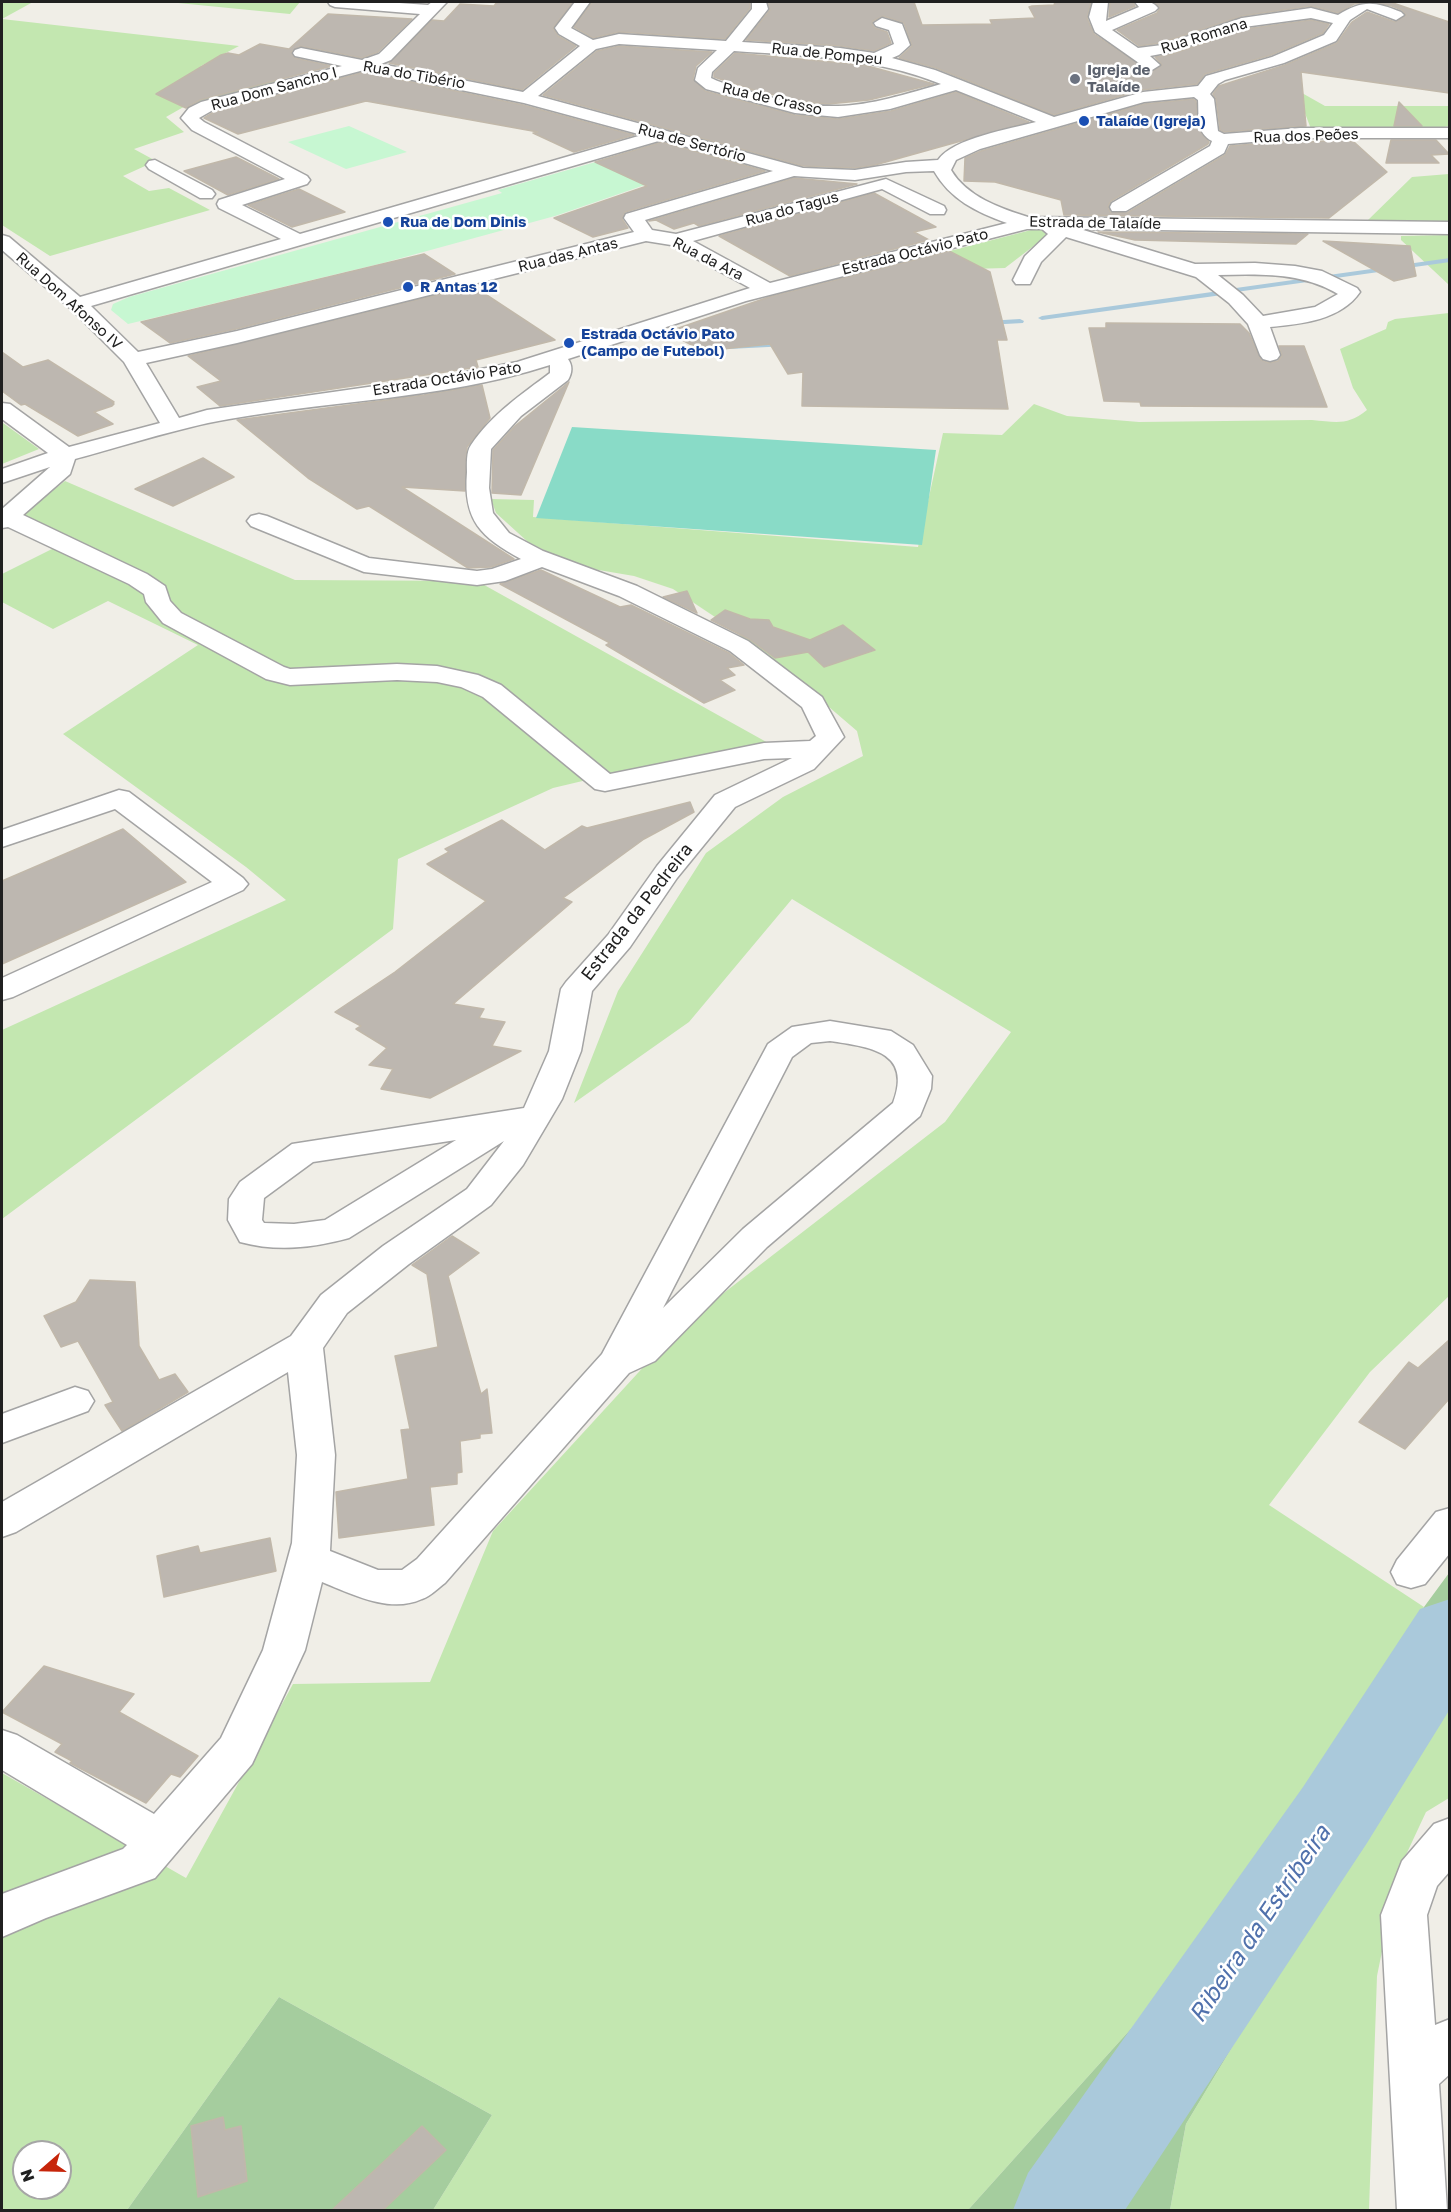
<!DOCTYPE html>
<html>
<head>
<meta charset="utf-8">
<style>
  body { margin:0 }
  #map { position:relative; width:1451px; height:2212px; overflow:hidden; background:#f0eee7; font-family:"Golos Text",sans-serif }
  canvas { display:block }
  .frame { position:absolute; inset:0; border:3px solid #202020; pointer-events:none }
  .north { position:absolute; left:12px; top:2140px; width:60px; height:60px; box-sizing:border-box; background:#fff; border:2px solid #a6a6a6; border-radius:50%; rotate:250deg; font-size:16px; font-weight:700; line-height:24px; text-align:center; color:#202020 }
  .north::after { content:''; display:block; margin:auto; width:21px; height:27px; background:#c6250a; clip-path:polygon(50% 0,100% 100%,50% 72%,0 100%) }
</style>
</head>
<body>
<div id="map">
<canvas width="1451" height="2212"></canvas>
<div class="frame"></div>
<div class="north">N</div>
</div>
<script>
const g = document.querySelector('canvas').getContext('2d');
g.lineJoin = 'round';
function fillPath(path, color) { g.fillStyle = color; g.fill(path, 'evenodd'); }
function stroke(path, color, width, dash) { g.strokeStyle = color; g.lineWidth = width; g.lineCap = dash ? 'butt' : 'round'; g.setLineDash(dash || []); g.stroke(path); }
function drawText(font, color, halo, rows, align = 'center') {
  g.font = font + ' "Golos Text",sans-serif'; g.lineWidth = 5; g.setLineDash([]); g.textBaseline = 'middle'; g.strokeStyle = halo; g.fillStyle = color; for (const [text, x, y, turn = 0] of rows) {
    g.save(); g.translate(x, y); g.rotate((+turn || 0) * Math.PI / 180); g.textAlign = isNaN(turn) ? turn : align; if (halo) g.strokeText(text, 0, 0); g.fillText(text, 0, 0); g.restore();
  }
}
const grass = new Path2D(`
  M2,2H33L2,19L239,46L201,66L281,82L187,105L166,117L184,132L134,149L156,161L123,176L149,191L169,188L210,210L50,256L2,225Z
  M168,2H300L290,14Z
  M1279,80L1325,106H1449V126L1435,129H1311L1300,100Z
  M1449,174V222L1367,221L1412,177Z
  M1035,229L1045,230L1048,235L1005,268L901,271L884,268Z
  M1449,235V285L1401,240V236Z
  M1449,313V1296L1370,1372L1269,1505L1424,1607L1360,1707L1190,1963L968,2210H433L492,2115L279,1997L127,2210H2V1773L186,1878L293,1684L430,1682L493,1531L681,1326L945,1122L1011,1032L792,899L689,1022L574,1103L618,991L706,853L783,797L863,756L857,731L787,671L721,621L673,589L634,576L575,566L528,542L496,513L491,499L534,500L533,517L918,547L943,433L1002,435L1034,404L1067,416L1139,422L1312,420C1336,422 1347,426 1367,410L1353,388L1340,349L1386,329L1388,322L1395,319ZM24,2152H60V2188H24Z
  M2,422L3,423L39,449L2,464Z
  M65,481L295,580L477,581L770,744L629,770L553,788L398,859L393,929L2,1219V1030L286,900L246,867L63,734L198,645L108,601L53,629L2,602V574L54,548L18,517Z
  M1449,1686V1798L1426,1812L1398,1872L1377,1976L1369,2210H1170L1186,2124L1294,1944L1388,1799L1416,1740Z`);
const forest = new Path2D(`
  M1449,1573V1686L1416,1740L1388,1799L1294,1944L1186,2124L1170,2210H968L1190,1963L1360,1707L1424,1607Z
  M279,1997L492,2115L433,2210H127Z`);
const park = new Path2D(`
  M349,126L407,152L346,169L288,142Z
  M675,146L723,158L555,216L383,263L128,324L111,310L113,304L129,297L502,193L498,190L648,147Z`);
const pitch = new Path2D(`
  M572,427L936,450L922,545L536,518Z`);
const stream = new Path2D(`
  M1450,258V262L1236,292L1232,290L1236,288Z
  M1219,291L1223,293L1222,295L1042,320L1038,318L1042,316Z
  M1020,319L1024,321L1023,323L987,325L983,323L987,321Z
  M785,342H788V346L630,354L626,352L630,350Z`);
const river = new Path2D(`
  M1450,1599V1709L1367,1843L1125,2210H1013L1028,2173L1303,1787L1420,1609Z`);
const building = new Path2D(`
  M497,2H573L553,28L558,36L576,46L522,90L389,63L432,20L444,21L460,4L494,6Z
  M592,2H750V8L725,39L619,32L593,38L574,27Z
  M768,2H914L922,25L992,24L990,20L1035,18L1029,7L1032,6L1054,5L1055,2H1091L1087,18L1094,34L1151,72L1162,65L1155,57L1172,54L1245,29L1311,20L1329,24L1323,33L1271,55L1205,74L1197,84L1142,90L1054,115L936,68L899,58L912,46L904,23L883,16L873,21L872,24L875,28L887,32L891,43L874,51L840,46L746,40L770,10Z
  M1110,2H1133L1135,6L1109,17Z
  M1154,2H1369L1354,4L1338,13L1311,6L1242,16L1161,43L1139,46L1117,30L1157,13L1160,8Z
  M1369,2H1390L1449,22V93L1301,72L1306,126L1224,132L1220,130L1216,99L1213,94L1219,86L1285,65L1337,43L1352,22L1367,12L1395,22L1406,15L1402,10L1392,6Z
  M328,14L412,19L378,52L362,58L300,46L291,52L295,58L332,66L200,100L186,108L156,94L221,55L228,53L239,55L260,44L289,49Z
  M619,46L712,52L696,66L693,79L705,91L795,115L838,119L891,111L956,92L1029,122L875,165L855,168L803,166L543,95L597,51Z
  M735,53L864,65L934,84L869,100L828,104L806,102L756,91L714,77V73Z
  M364,72L523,105L634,135L574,152L533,133L538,132L366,101L238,134L204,118L214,112Z
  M1193,99L1196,101L1199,129L1209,142L1208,144L1111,201L1108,206L1110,212L1127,213L1225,155L1230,146L1300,140H1308V142L1344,140L1354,142L1387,172L1329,218L1064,215L1061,200L995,182L964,181L965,158L981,151L1144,104Z
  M1399,102L1422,126H1394Z
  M1391,140H1436L1449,154L1431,155L1439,163H1386Z
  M662,142L765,171L625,212L622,219L628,228L593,237L554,218L647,186L595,162Z
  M236,157L279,179L228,195L184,171Z
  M794,178L857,184L699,226L694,223L674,229L656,220L649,221Z
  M299,189L345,212L292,227L248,205Z
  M874,193L936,227L914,232L929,240L790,276L719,236Z
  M1098,232H1099L1308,234L1296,244L1135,240Z
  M1323,241L1410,246L1416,276L1394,281Z
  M949,251L990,272L1007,340H997L1008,409L802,406L803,372L788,374L770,344L703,351L667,332L769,297Z
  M424,254L455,274L236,329L170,343L141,322Z
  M473,286L555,340L476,360L478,367L220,406L197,387L221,381L188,356Z
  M1106,323L1240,324L1249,333L1261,360L1269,363L1278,361L1282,356L1279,346H1304L1327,407L1141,406L1140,402L1104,401L1089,328H1106Z
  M2,352L23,367L48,360L114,402H112L114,404L112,406L94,412L113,424L78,436L25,404L21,405L2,391Z
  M569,382L521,495L492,493L493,450L515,426Z
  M482,385L490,418L467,447L465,491L402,487L514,559L491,567L468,568L369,506L357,509L308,478L237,420L424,395Z
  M203,458L234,477L173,506L135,489Z
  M541,570L620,607L631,605L729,653L744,665L727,668L735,675L720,680L735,690L704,703L606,645L610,643L500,584Z
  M687,591L697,613L663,597Z
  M725,610L750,619L769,620L773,627L810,640L843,625L875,650L824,667L808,652L775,658L749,639L711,620Z
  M690,802L694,812L644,839L563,898L572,902L453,1004L484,1009L479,1018L505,1022L492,1046L521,1051L430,1098L381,1089L393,1069L369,1065L387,1048L356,1029L361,1026L335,1012L395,972L486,901L427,864L449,852L445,849L502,820L545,850L582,826L587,828Z
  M123,829L186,882L2,964V881Z
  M452,1236L479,1253L448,1276L481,1394L487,1389L492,1433L480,1434V1438L460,1441L462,1472L457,1473V1484L430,1487L434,1525L339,1538L336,1492L408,1479L401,1430L410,1429L395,1356L438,1347L427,1274L412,1265Z
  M90,1280L135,1282L139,1346L159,1380L175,1374L188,1392L122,1431L105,1405L113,1402L78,1341L61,1347L44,1316L76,1302Z
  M1449,1340V1399L1405,1449L1359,1422L1409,1362L1418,1368Z
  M270,1538L276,1571L164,1597L157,1556L198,1546L200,1553Z
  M44,1666L134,1694L119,1712L198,1756L180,1777L171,1774L146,1803L70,1763L72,1761L55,1752L62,1744L2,1712Z
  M223,2117L225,2130L241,2126L247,2181L198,2197L191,2126Z
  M422,2126L446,2150L382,2211H331Z`);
const minor = new Path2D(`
  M328,2H385L428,5L432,2H447L391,60L381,64L523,92L580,46L559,34L555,28L575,2H590L571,28L593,40L619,34L726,41L752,9V2H766L768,9L742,42L840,48L874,53L894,44L889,30L876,26L874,23L882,18L902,24L910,45L899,55L892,58L935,70L1054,117L1143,92L1198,86L1206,76L1213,74L1272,57L1324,35L1333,23L1311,18L1244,27L1171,52L1150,56L1160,65L1152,70L1146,68L1095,32L1089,17L1093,2H1108L1106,21L1139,7L1135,2C1144,2 1152,0 1158,8L1155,11L1112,30L1138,48L1162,45L1242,18L1311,8L1338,15C1362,0 1374,1 1401,12L1404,15L1396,20L1367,9L1350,20L1336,41L1284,63L1225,80L1218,84L1210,94L1214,99L1218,131L1224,134L1300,128H1450V138H1300L1228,144L1224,153L1126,211H1112L1110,207L1112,203L1210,146L1212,141C1196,133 1199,116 1198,100L1194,97L1144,102L980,149L956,160L951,170C967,197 1000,208 1028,217L1450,222V234L1080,229L1195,264L1255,263L1295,266L1322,271L1357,288L1360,292C1341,320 1302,324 1270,327L1280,355L1277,359L1270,361L1263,359L1260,355L1248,324L1229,303L1196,277L1066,237L1041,262L1030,284H1016L1013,280L1025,256L1048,234L1042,229H1027L746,301L568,359C573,366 572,373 568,380L521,416L491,449L489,488L493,513L509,533L543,551L637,586L748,641L822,697L844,737L814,769L735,807L677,878L630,947L592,991L581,1051L562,1099L523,1165L491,1205L409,1264L347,1313L323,1348L335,1455L330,1551L378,1570H402L417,1559L602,1354L768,1044L792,1027L830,1021L891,1031L913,1045L932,1076L931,1089L920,1116L767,1247L655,1361L629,1373L445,1583C438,1588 431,1596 422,1599C390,1614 352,1594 322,1582L305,1650L252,1764L155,1878L46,1918L2,1937V1894L123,1849L127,1845L2,1770V1730L17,1735L154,1814L221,1738L263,1650L292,1543L297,1455L288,1372L16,1532L2,1537V1502L291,1336L321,1295L383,1246L467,1189L504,1141L349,1238C312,1248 277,1252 240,1242L228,1220L229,1199L240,1182L292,1144L524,1108L549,1051L561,989L566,982L608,935L657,866L715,795L792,758L764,759L605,791L595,789L483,697L461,687L437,682L397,680L290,685L266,679L163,623L146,602L144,594L129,584L8,527L2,528V509L50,467L2,483V469L48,453L2,419V403L10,404L69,447L160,423L124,362L70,308L2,250V235L9,237L80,297L281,239L219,208L217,204L219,200L285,179L192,130L181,118L189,108L201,102L342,66L295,56L293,53L295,50L301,48L362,60L379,54L420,14L335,7L330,5ZM619,44L717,50L698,68L695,80L706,89L795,113L838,117L890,109L956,90L1036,122C1010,129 953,138 938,160L906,162L855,170L803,168L538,96L596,49ZM734,51C805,56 874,57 941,84C866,106 832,116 755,93C741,88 725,85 711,78L712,72ZM364,70L524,103L642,135L300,234L242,205L307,184L310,180L307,176L204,122L199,118L213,110ZM662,140L773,171L626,214L624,218L634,232L237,331L138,352L91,306ZM934,171C950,199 976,212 1007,223L770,283L693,241L882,189L930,214H944L946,210L944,206L886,179L676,234L652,230L645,220L794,176L855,180L906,172ZM646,241L671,245L750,288L517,362L445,376L207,410L179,418L146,363L237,343ZM1218,275C1260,274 1302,272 1338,294L1315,307L1263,316L1243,295ZM550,365V373C522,394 491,415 471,445C466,452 467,464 467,472C463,521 481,537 521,559L492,569L477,571L369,558L267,516L259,514L251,516L247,521L251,526L364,572L477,585L505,581L542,567L619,596L730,651L802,707L816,736L810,741L764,743L610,774L501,685L478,675L437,666L397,664L290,669L284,667L181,613L170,601L165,586L147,574L23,515L70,474L75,459C119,447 163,433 208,423C321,400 440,401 550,365ZM830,1041C869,1047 913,1051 893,1103L743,1229L663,1308L792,1057L811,1043ZM456,1140L325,1220L294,1224L264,1223L262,1220L264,1198L313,1162Z
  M155,160L212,190L215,194L212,198H200L149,169L146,165L149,161Z
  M119,790L129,792L243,878L248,884L243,890L13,997L2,1000V978L212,882L115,809L2,847V830Z
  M75,1387L88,1391L94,1401L88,1411L2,1443V1414Z
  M1450,1508V1553L1425,1584L1411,1588L1397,1584L1391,1572L1397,1560L1436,1512Z
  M1450,1818V1871L1437,1886L1427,1915L1435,2025L1450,2019V2074L1439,2084L1447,2210H1397L1381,1915L1402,1861L1434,1824Z`);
const markers = [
  [1075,79,6,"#6b7280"],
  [1084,121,6,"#1a4fb4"],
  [388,222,6,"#1a4fb4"],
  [408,287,6,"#1a4fb4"],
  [569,343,6,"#1a4fb4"]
];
const farStreetnames = [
  ["Rua Romana",1204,36,-17],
  ["Rua de Pompeu",827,54,6],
  ["Rua do Tibério",414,75,10],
  ["Rua Dom Sancho I",274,89,-15],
  ["Rua de Crasso",772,99,13],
  ["Rua dos Peões",1306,136,-2],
  ["Rua de Sertório",692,143,15],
  ["Rua do Tagus",792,209,-15],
  ["Estrada de Talaíde",1095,223,1],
  ["Estrada Octávio Pato",915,252,-14],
  ["Rua das Antas",568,255,-14],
  ["Rua da Ara",708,259,27],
  ["Rua Dom Afonso IV",69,301,42],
  ["Estrada Octávio Pato",447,379,-9]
];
const farWorshipnames = [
  ["Igreja de",1087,70],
  ["Talaíde",1087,87]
];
const farTransitnames = [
  ["Talaíde (Igreja)",1096,121],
  ["Rua de Dom Dinis",400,222],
  ["R Antas 12",420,287],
  ["Estrada Octávio Pato",581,334],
  ["(Campo de Futebol)",581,351]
];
const streetNames = [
  ["Estrada da Pedreira",637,912,-52]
];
const nearWaternames = [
  ["Ribeira da Estribeira",1260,1924,-56]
];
fillPath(grass, '#c3e7b0');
fillPath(forest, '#a5cd9e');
fillPath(park, '#c7f7d2');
fillPath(pitch, '#89dbc7');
fillPath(stream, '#aac9db');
fillPath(river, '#aac9db');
fillPath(building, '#bdb7b0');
stroke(building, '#c1b8aa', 1.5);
stroke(minor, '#a4a4a4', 3);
fillPath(minor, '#fff');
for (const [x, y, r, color] of markers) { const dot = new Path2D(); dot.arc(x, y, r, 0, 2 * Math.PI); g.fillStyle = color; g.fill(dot); stroke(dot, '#fff', 2); }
drawText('15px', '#202020', '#fff', farStreetnames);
drawText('bold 15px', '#5b616d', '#fff', farWorshipnames, 'left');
drawText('bold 15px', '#164399', '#fff', farTransitnames, 'left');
drawText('18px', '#202020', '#fff', streetNames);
drawText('italic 24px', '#5071ac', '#fff', nearWaternames);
</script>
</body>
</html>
